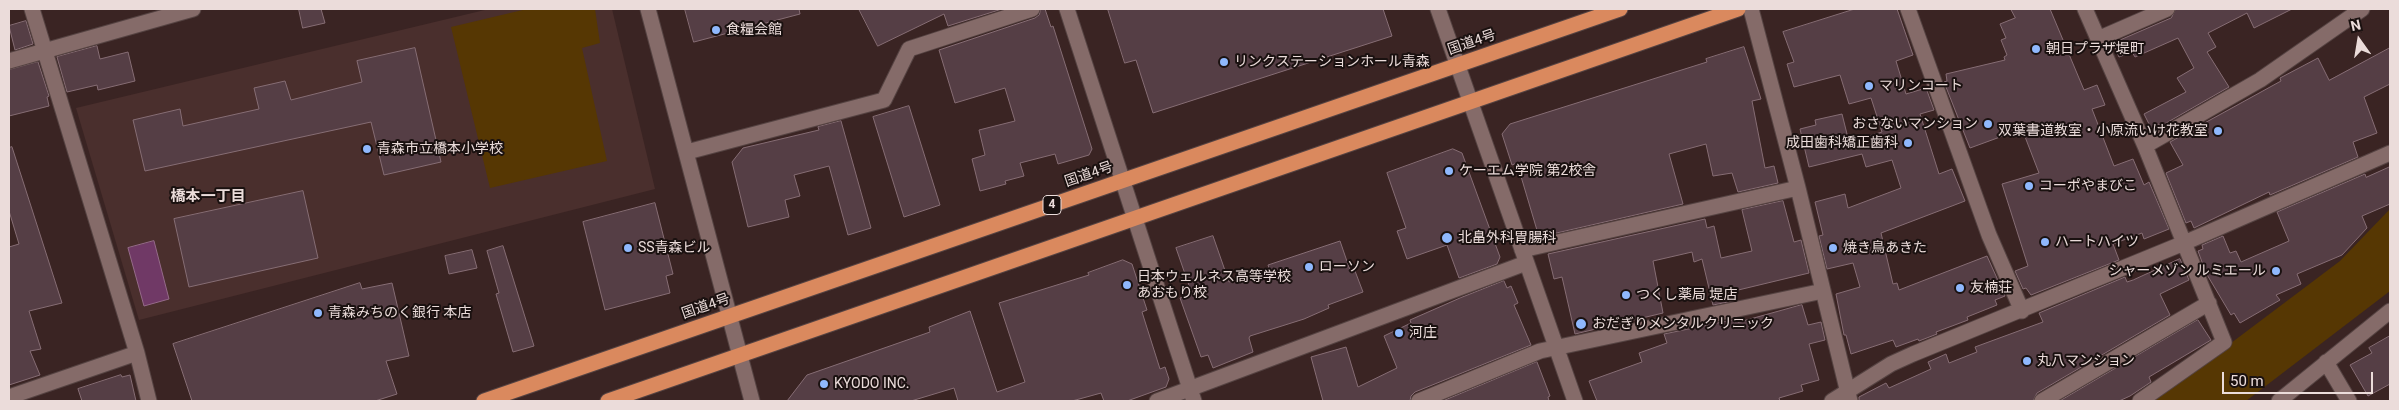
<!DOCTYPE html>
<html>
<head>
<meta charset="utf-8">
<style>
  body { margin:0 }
  #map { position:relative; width:2399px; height:410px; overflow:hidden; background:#3a2423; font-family:Roboto,sans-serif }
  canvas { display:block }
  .frame { position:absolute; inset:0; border:10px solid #ebdcda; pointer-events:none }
  .north { position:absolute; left:2334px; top:15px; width:50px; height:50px; -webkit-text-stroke:4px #1a1110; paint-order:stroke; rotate:347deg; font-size:14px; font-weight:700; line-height:20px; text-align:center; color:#ebdcda }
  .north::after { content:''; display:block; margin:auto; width:18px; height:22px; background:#ebdcda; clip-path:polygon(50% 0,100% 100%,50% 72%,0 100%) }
  .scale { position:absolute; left:2222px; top:372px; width:151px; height:22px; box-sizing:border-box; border:2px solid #ebdcda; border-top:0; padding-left:6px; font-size:15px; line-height:18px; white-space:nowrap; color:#ebdcda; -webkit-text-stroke:4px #1a1110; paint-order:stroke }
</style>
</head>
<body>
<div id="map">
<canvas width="2399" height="410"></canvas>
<div class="frame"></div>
<div class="north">N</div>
<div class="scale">50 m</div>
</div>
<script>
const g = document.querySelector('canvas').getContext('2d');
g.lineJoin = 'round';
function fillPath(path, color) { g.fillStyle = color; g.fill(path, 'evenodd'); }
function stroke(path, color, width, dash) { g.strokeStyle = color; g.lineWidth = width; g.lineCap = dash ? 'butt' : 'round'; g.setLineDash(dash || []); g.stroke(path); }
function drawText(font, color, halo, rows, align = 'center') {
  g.font = font + ' Roboto,"Noto Sans JP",sans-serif'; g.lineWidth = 4; g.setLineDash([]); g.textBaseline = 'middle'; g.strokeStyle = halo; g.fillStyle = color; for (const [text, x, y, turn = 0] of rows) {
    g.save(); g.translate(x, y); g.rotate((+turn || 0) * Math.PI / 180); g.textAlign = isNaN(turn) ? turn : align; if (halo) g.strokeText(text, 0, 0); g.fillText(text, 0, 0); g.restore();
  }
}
const built = new Path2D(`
  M489,9H612L655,189L139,320L76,108Z`);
const green = new Path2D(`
  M527,9H595L600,43L582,48L607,161L490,188L451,27Z
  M2390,209V291L2246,401H2154L2340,261Z`);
const water = new Path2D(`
  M154,241L169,299L144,306L128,248Z`);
const building = new Path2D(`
  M299,9H321L325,23L303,28Z
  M685,9H799L800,14L694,42Z
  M859,9H1002L948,26L944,14L878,46Z
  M1041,9H1045L1051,27L1053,26L1092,149L1089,155L1058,164L1055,154L1020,163L1024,176L1005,181L1006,184L980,191L972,159L985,155L979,130L1015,121L1005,88L955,103L939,50L1035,18L1039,15Z
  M1108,9H1383L1392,36L1153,113L1136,60L1125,63Z
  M1855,9H1897L1913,55L1896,61L1906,94L1926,88L1934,110L1920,114L1939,174L1952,169L1965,201L1881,233L1893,284L1897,283L1899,290L1987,256L2005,296L1995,300L1997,305L1967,317L1968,320L1936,332L1937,334L1919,341L1918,339L1896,347L1893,340L1851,354L1846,335H1844L1836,294L1860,287L1853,263L1827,269L1819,236L1823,235L1815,202L1845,194L1848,208L1901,188L1892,160L1866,167L1862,154L1809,167L1800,129L1816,125L1815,120L1842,114L1849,142L1882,132L1871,98L1849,104L1840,75L1794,87L1787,64L1794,62L1783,32Z
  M2011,9H2050L2084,90L2097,85L2105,105L2092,109L2114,166L2133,159L2144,185L2149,182L2169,229L2144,239L2142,233L2113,244L2119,260L2031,295L2026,288L2023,289L2015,271L2028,266L2002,184L2039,173L2022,129L1970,148L1944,82L1947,81L1946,74L2005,60L2004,57L2007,55L2001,40L2006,38L2000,24L2015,18Z
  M2176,9H2292L2254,28L2247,13L2208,33L2216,47L2207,52L2229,87L2161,126L2159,124L2151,128L2144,114L2186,92L2177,78L2194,68L2178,38L2135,57L2132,52L2119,57L2113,43L2171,18Z
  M26,21L33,44L15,50L9,26Z
  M97,46L100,59L128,52L135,81L98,90L97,85L67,92L57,57Z
  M1744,47L1761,99L1752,101L1765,168L1774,166L1778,183L1738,192L1732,173L1713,176L1706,144L1669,154L1683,204L1539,237L1517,163L1512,165L1502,134L1510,124L1707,62L1706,59Z
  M415,48L441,162L384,175L371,122L145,171L133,120L180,109L183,126L259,109L254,88L285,81L291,100L362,82L357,61Z
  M2390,48V84L2364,97L2377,133L2353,142L2358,157L2270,195L2269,192L2194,228L2191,221L2186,223L2166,173L2183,165L2170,142L2281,81L2280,78L2318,58L2329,80Z
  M38,62L49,96L47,97L49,106L9,116V70Z
  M909,106L940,205L904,217L873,117Z
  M841,121L871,228L848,235L829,166L794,175L800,196L785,200L789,217L748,227L732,162L743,148L819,130L818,127Z
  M12,147L62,303L29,311L41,349L30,351L40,375L9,385V247L19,244L9,211V148Z
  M1453,149L1462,153L1500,257L1497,264L1459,278L1447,245L1407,259L1397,231L1406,228L1387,173Z
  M2390,167V204L2362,216L2367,228L2342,255L2297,274L2301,284L2276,295L2280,300L2240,323L2234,313L2231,315L2206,273L2198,251L2203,249L2202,245L2223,236L2230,253L2236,251L2241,262L2289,241L2277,212L2365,174L2366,177Z
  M303,191L318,258L189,287L174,219Z
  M1783,201L1794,242L1801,240L1809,273L1730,292L1733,301L1713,305L1702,259L1694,262L1692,252L1653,261L1663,313L1575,334L1562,277L1554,279L1548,254L1705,219L1707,228L1714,226L1721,258L1752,251L1742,210Z
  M655,203L673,274L666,276L670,293L605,310L583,222Z
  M1213,236L1229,282L1269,268L1268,265L1340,241L1351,273L1355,271L1363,292L1328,305L1329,308L1304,319L1250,336L1249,338L1253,352L1213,368L1208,355L1201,357L1180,298L1192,294L1176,248Z
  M503,246L534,346L513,352L496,294L499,293L487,251Z
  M472,250L477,268L449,274L445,256Z
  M2180,259L2189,280L2160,294L2170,315L2037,393L2033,401H1859V397L1886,383L1889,388L1931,369L1928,362L1946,354L1949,363L1977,352L1975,347L2043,322L2039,313L2125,277L2127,282L2133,280Z
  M1123,260L1132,264L1147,310L1142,312L1160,369L1165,367L1169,379L1166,387L1127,401H1104L1101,393L1072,401H958L954,388L911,401H787L807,375L930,332L929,327L970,311L997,392L1025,382L999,303L1089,275L1088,273Z
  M1504,281L1507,288L1511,286L1518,303L1514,305L1531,345L1415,392L1411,396L1410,401H1323L1311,357L1346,347L1358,387L1397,368L1384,336L1411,323L1410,320L1460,298Z
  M360,283L362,289L392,283L409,356L386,361L397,394L375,401H192L173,344Z
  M1802,305L1808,325L1821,322L1825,340L1809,344L1819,380L1801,385L1803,391L1779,398L1780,401H1597L1589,381L1642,362L1639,353L1667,343L1664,334L1737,319L1738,322Z
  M2198,320L2211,340L2149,377L2151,382L2130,396L2119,401H2060Z
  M2390,336V384L2368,396L2350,365L2372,353L2369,348Z
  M1537,362L1550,396L1548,397L1549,401H1443Z
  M121,375L122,377L130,375L136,401H82L78,389Z`);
const minor = new Path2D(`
  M32,9L137,353L149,401
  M648,9L752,401
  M1067,9L1194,401
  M1438,9L1575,401
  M1751,9L1798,188L1850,401
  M1908,9L1989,235L2022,311
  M2085,9L2145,146L2224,342L2140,401
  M2098,39L2167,9
  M9,61L193,9
  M2145,146L2260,80L2362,9
  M687,152L884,100L909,49L1032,9
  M1522,250L1798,188
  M2326,362L2349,401
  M9,397L137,353
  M1157,401L1526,263
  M1419,401L1540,351L1823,291
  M1832,401L1891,364L1913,354L2184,243L2390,153
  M2042,401L2209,303
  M2279,401L2390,311`);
const highway = new Path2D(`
  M484,401L1620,9
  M608,401C985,272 1361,138 1738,9`);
const markers = [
  [716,30,5,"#8fb8fd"],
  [2036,49,5,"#8fb8fd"],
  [1224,62,5,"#8fb8fd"],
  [1869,86,5,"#8fb8fd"],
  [1988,124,5,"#8fb8fd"],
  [2218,131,5,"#8fb8fd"],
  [1908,143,5,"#8fb8fd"],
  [367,149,5,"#8fb8fd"],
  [1449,171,5,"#8fb8fd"],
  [2029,186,5,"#8fb8fd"],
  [1447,238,6,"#8fb8fd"],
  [2045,242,5,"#8fb8fd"],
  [628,248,5,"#8fb8fd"],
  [1833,248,5,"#8fb8fd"],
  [1309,267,5,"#8fb8fd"],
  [2276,271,5,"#8fb8fd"],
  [1127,285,5,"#8fb8fd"],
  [1960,288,5,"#8fb8fd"],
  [1626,295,5,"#8fb8fd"],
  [318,313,5,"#8fb8fd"],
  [1581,324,6,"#8fb8fd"],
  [1399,333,5,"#8fb8fd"],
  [2027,361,5,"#8fb8fd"],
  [824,384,5,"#8fb8fd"]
];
const shields = [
  [1052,205,18]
];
const shieldNames = [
  ["4",1052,205]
];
const poiNames = [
  ["食糧会館",726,30],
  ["朝日プラザ堤町",2046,49],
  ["リンクステーションホール青森",1234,62],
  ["マリンコート",1879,86],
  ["おさないマンション",1978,124,"right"],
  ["双葉書道教室・小原流いけ花教室",2208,131,"right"],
  ["成田歯科矯正歯科",1898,143,"right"],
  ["青森市立橋本小学校",377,149],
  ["ケーエム学院 第2校舎",1459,171],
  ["コーポやまびこ",2039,186],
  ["北畠外科胃腸科",1458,238],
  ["ハートハイツ",2055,242],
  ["SS青森ビル",638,248],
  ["焼き鳥あきた",1843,248],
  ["ローソン",1319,267],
  ["シャーメゾン ルミエール",2266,271,"right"],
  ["日本ウェルネス高等学校",1137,277],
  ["あおもり校",1137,293],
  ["友楠荘",1970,288],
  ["つくし薬局 堤店",1636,295],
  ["青森みちのく銀行 本店",328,313],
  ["おだぎりメンタルクリニック",1592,324],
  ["河庄",1409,333],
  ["丸八マンション",2037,361],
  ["KYODO INC.",834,384]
];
const streetNames = [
  ["国道4号",1472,43,-19],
  ["国道4号",1089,175,-19],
  ["国道4号",706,307,-19]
];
const neighbourhoodNames = [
  ["橋本一丁目",208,197]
];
fillPath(built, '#4a2f2d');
fillPath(green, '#563703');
fillPath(water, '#703966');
stroke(water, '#956a89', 1);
fillPath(building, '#553e45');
stroke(building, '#866d74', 1);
stroke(minor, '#554342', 17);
stroke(highway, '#554342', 17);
stroke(minor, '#856b69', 15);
stroke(highway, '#da895e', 15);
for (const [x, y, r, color] of markers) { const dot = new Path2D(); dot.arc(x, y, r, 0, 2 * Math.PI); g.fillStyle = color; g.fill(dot); stroke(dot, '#1a1110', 2); }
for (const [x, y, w] of shields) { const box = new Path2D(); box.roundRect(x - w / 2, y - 9.5, w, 19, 4); g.fillStyle = '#1a1110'; g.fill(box); stroke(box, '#ebdcda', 1); }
drawText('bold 12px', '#ebdcda', null, shieldNames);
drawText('14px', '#ebdcda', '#1a1110', poiNames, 'left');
drawText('14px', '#ebdcda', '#1a1110', streetNames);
drawText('bold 15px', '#ebdcda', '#1a1110', neighbourhoodNames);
</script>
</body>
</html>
